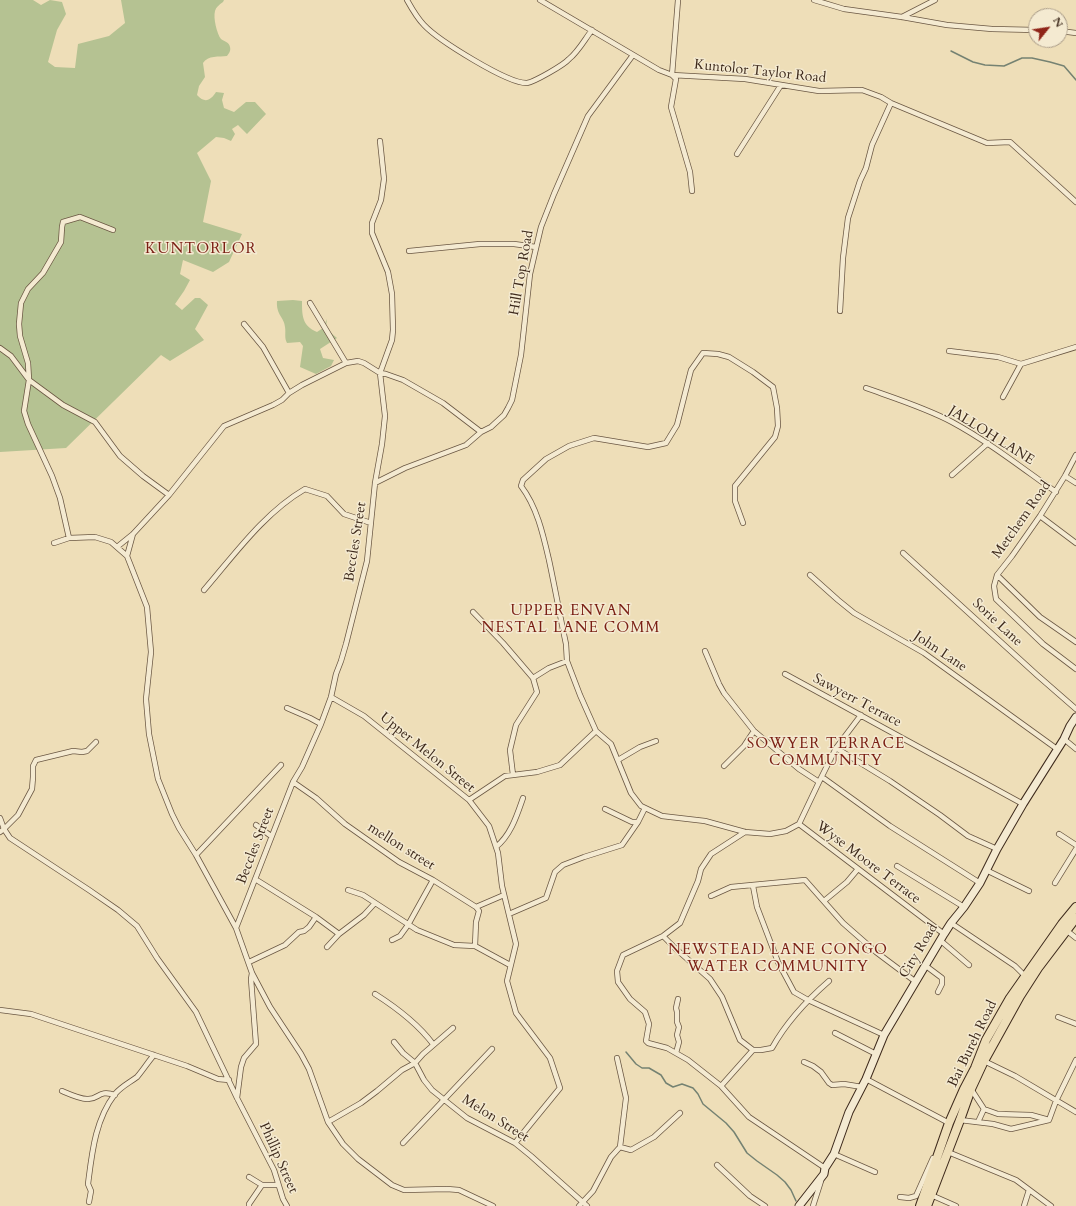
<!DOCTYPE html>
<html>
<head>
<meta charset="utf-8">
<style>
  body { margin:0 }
  #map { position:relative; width:1076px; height:1206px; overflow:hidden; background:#eedeb8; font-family:Cardo,serif }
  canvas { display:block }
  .north { position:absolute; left:1028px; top:8px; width:40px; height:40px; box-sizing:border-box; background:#f4ead1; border:1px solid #ab9d89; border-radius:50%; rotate:60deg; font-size:11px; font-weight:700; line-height:16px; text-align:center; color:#3e2a1c }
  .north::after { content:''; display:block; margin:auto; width:14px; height:18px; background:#8f2418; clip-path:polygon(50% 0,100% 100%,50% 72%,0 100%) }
</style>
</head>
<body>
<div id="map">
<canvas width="1076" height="1206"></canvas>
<div class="north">N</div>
</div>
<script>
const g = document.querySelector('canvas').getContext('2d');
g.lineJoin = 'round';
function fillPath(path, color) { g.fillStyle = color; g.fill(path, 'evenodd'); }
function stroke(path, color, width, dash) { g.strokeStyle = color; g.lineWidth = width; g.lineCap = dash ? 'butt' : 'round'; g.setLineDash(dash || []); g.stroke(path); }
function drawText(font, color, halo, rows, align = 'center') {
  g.font = font + ' Cardo,serif'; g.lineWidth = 3; g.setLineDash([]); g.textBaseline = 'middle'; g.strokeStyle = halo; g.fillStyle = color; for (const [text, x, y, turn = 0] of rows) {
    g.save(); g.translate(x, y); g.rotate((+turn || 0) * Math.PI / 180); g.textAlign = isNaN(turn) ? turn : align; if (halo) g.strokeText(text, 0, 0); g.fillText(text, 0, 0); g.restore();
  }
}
const green = new Path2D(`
  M0,0H33L41,5L50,0L62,2L66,14L57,30L48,62L55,67L75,68L78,44L109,36L125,23L121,0H224L223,2C219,5 216,7 215,11C213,18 217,34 221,39C225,42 229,42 230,47C231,51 229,53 227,56C219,57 208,55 203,63L205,77L199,86L197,95C205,104 211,100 216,92L224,93L222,100L224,108L234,112L246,102H255L266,114L247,134L238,125L232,129L235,134L231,141L224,138L216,137L197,153L211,181L203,222L242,234L229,262L213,272L183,260L180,274L190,280L184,291L175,304L182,310L195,298H200L208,305L195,329L204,340L170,361L161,355L66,448L0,452Z
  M293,300L302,301C302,315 302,326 317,332L323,328L327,319L326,326L331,333L337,338L320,349L323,358L334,360L331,366L316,374L300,367L303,346L300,342L287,343C284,338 286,333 285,327C284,317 276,315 277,301Z`);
const stream = new Path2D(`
  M951,51L973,62L985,65L1004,66L1022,58H1032L1050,62L1064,66L1076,80
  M626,1052L636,1064L642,1068H649L661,1075L666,1083L673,1087L682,1084L693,1088L698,1094L703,1104L726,1123L734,1132L747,1153L757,1161L777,1175L785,1182L791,1190L796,1201`);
const minor = new Path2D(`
  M407,0C412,9 417,18 424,25C438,40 508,84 527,83C534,82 564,65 569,59C578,52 585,39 592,30
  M540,0L659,70L672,75L745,79L819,91L862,90L881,97L891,103L987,143L1010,142L1076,202
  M678,0L672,75L676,79L671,107L690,172L692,191
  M814,0L844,9L902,17L947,25L992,29L1036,30
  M902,17L935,0
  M1060,31L1076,33
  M380,141L384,179L381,200L372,223V233L388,272L392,294L393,330L392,340L380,373L385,416L382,444L375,483L367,561L346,644L341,661L336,674L331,697L321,724L302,767L293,782L236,928L252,973L270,1007L301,1054L309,1069L328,1122L343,1144L358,1159L392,1185L404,1190L447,1189L459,1190L493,1206
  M737,154L781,85
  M409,251L480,244H514L536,247
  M310,303L346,363
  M840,311L843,258L848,218L860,181L866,168L872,145L891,103
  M244,324L263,347L289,393
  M0,348L11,356L29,380L63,405L95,422L120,456L143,476L169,495
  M949,351L998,357L1021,364L1003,397
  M1021,364L1076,347
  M866,388C894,398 926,408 952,422C989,442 1022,468 1056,492
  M1076,455L1065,476L1040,516L1012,556L997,575L994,586L996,599L1043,644L1076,669
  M952,475L988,443
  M1065,476L1076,483
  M375,483L405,468L466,445L481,432L491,427L504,415L508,408L512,400L521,355L530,274L541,227L554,194L588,116L633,55
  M1040,516L1076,543
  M743,523L735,501V486L775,437L778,426L777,408L773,387L753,372L729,357L718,354L703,353L691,370L677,425L666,443L648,447L594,438L569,446L546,459L523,480L521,486C537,507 543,534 549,560C555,588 560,616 566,644L567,661L580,695L596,731L611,744L631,793L641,806L662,816L705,821L745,832L770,834L786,831L799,824L819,782
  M69,538L60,498L52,476L28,424L24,411L29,380L28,363L20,336L19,324L21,303L28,289L43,273L61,242L62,227L63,222L80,217L113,230
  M54,543L69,538L95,537L111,542L127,556L147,607L151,652L146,699L149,734L158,779L172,814L179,828L196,855L236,928
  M117,547L133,534L169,495L224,426L273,405L282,400L289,393L302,385L346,363L358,361L364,363L380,373L386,374L403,380L443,403L481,432
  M903,553L1037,675L1076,709
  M127,556L133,534
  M810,575L838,600L854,613L924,653L1057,749
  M997,575L1040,617L1076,642
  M204,590C235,554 264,513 305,489L327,496L344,514L371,523
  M473,612L503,643L533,678L537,692L516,725L510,750L513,775
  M705,651L719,684L724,693L754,731L799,769L819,782L836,748L861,715
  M785,674L1023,804
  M533,678L549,668L567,661
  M331,697L364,716L469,800L489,826L498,853L502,886L516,944L507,981L516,1013L550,1058L560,1088L515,1143
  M287,708L310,718L321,724
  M1064,739L1076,749
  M836,748L890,781L940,815L968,836L997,849
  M618,760L640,747L656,741
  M724,766L744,746L754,731
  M822,777L890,826L980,883
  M293,782L316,798L345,824L399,862L433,880L476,907L504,895
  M469,800L505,776L537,772L560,765L596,731
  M605,809L632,822H638L645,808
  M0,818L4,829L10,838L89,890L118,910L137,926L157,958L196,1012L237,1098L274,1170L283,1199L287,1206
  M799,824L944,934
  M256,825L271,836
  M0,832L4,829L18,815L32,789L33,777V766L36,760L73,751L82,752L87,751L96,742
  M745,832L711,854L701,869L698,881L680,923L663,936L623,955L617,971L618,982L630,999L645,1012L649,1024L646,1041L648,1043L667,1048L688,1060L721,1086L749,1117L825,1168
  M1059,834L1076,845
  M496,847C511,835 517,815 523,798
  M196,855L281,765
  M897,866L964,907
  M986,870L1029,891
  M255,879L316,917L339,934
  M1055,883L1076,849
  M753,886L757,907L778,962L794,992L808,1000L884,1035
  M348,890L363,895L417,930L454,945L475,946L510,965
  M711,896L731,887L805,880L843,923L876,952L916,982
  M824,901L847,882L858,869
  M509,914L546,898L555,872L563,865L584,857L622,845L638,822
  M951,923L1015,966L1025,976
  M1066,930L1076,938
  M663,936L675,948L710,979L722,997L740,1040L753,1050H761L772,1048C787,1021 806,1001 829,981
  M392,940L400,936L408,925L433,880
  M941,941L969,965
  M475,946L476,922L479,911L476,907
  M327,947L339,934L364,915L375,903
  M249,962L285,945L299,932L304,931L309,927L316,917
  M926,966L942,978V984L938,992
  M375,994C397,1008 418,1024 433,1044
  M0,1010L31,1014L187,1066L218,1079L229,1080
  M1058,1017L1076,1024
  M835,1033L876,1054
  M394,1042L403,1053L415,1063L424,1080L432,1090L467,1118L515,1143L531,1156L587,1206
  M676,1053L679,1042L677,1035L679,1027L677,1022V1012L676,1008L678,999
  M984,1061L1015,1076L1076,1112
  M804,1062L813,1066L821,1072L829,1083L832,1085L844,1084L862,1087
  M866,1079L949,1123
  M721,1086L753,1050
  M971,1089L984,1109L978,1122
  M62,1091C69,1094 80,1099 87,1099C99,1100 98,1089 115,1095
  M237,1098L241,1067L244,1058L256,1044L251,979L252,973
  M984,1109L998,1114L1031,1115L1049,1120
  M960,1120L993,1124L1011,1129L1049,1120L1056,1101L1076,1060
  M328,1122L361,1103L377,1091L402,1070L415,1063L423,1054L453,1028
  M403,1143L492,1049
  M620,1147L631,1150L654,1137L680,1113
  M948,1152L1016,1180L1051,1206
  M834,1154L875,1172
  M717,1165L750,1196L765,1206
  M249,1177L262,1185H278
  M931,1195L956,1206
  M900,1197L909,1198L916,1196L933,1158
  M89,1202L91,1191L88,1184C92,1153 95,1120 115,1094C122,1086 129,1083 137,1077C143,1070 148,1062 154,1055
  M249,1206V1204L262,1185
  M579,1206L593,1191L611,1157L620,1147L626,1098L617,1058
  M813,1206L821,1181
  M1024,1206L1029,1190`);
const secondary = new Path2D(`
  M799,1206L824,1174L825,1168L834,1154L849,1112L866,1079L884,1035L944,934L951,923L964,907L980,883L997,849L1023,804L1064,739L1070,726L1076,717`);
const trunk = new Path2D(`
  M920,1206L949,1123L964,1089L975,1068L986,1040L1010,998L1062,924L1076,907
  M927,1206L960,1120L971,1089L984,1061L1020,996L1038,968L1076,918`);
const streetNames = [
  ["Kuntolor Taylor Road",760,72,6],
  ["Hill Top Road",522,273,-80],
  ["JALLOH LANE",991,436,32],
  ["Metchem Road",1022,520,-55],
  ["Beccles Street",356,542,-81],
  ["Sorie Lane",997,623,43],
  ["John Lane",940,652,34],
  ["Sawyerr Terrace",857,701,28],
  ["Upper Melon Street",427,753,39],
  ["Beccles Street",256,846,-69],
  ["mellon street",401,847,32],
  ["Wyse Moore Terrace",868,863,37],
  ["City Road",919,951,-59],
  ["Bai Bureh Road",973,1044,-64],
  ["Melon Street",495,1119,32],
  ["Phillip Street",278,1158,66]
];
const neighbourhoodNames = [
  ["KUNTORLOR",201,250],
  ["UPPER ENVAN",571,612],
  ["NESTAL LANE COMM",571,629],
  ["SOWYER TERRACE",826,745],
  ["COMMUNITY",826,762],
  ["NEWSTEAD LANE CONGO",778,951],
  ["WATER COMMUNITY",778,968]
];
fillPath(green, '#b5c292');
stroke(stream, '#758272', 1.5);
stroke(minor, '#6a5743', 6);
stroke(secondary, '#3e2a1c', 9);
stroke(trunk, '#3e2a1c', 10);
stroke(minor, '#f4ead1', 4.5);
stroke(secondary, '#f4ead1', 7);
stroke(trunk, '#eedeb8', 8);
drawText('14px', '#3e2a1c', '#f4ead1', streetNames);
g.letterSpacing = '1px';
drawText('15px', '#7a1f14', '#f4ead1', neighbourhoodNames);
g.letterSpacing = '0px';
</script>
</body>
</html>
